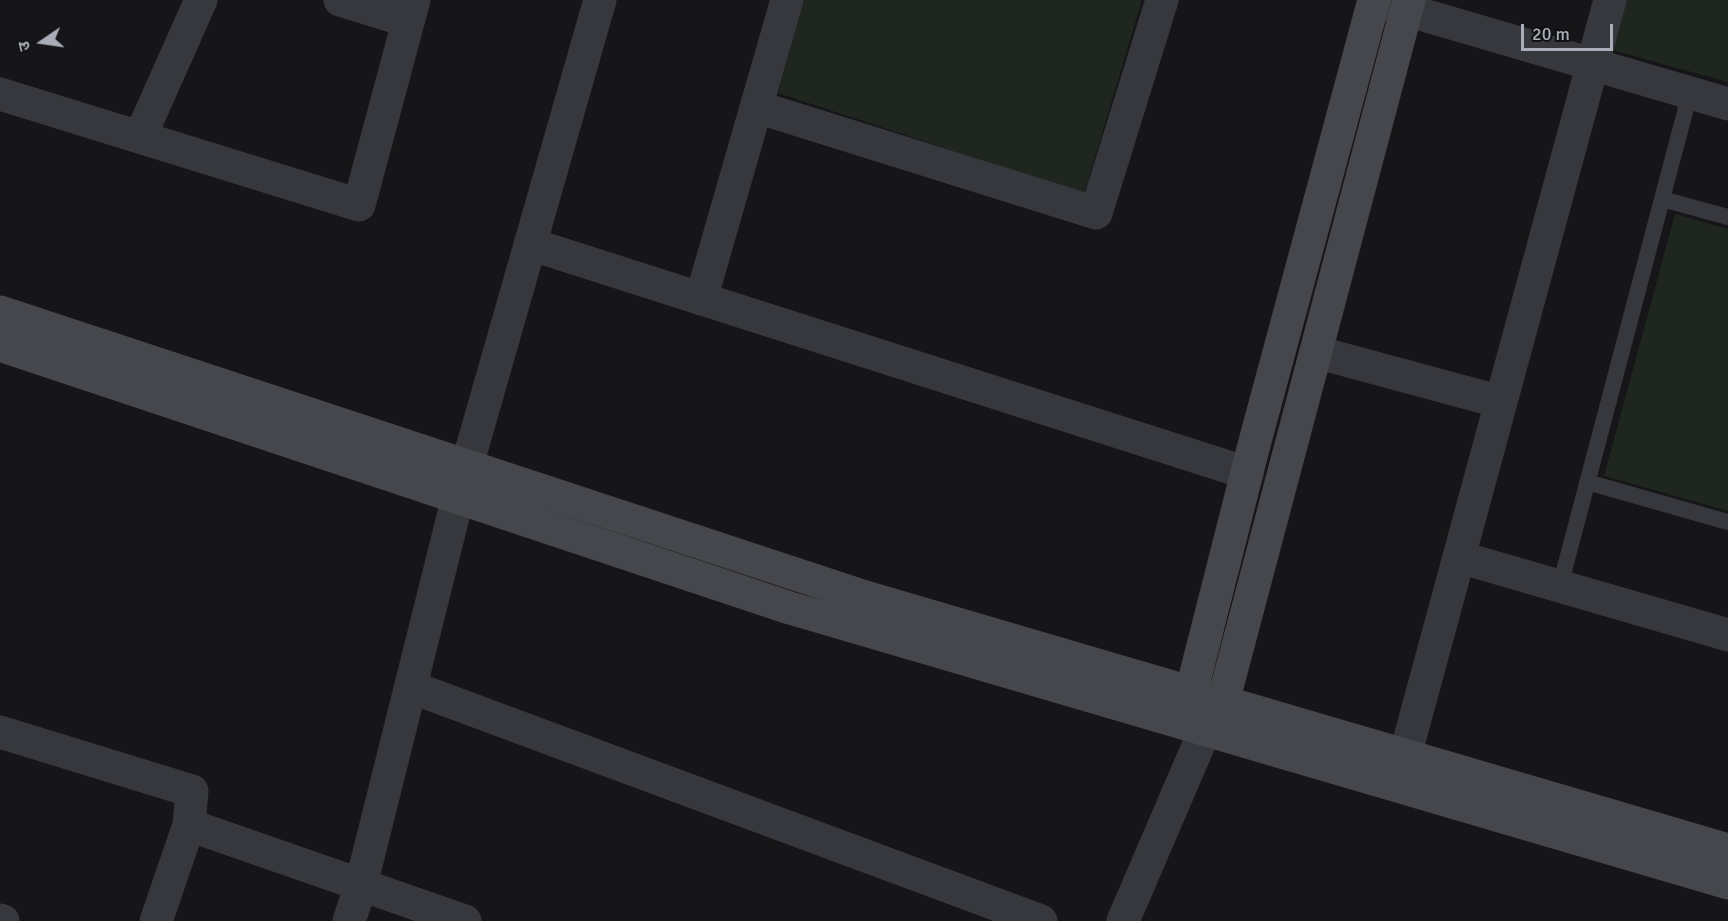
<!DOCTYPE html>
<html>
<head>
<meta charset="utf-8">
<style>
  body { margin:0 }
  #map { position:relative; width:1728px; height:921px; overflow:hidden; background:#161618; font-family:Signika,"Noto Sans Devanagari",sans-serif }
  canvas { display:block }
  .north { position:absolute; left:12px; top:12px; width:60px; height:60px; -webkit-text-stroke:4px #111113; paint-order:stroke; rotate:257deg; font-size:16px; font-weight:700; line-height:24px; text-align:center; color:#a8adb8 }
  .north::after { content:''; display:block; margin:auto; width:21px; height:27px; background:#a8adb8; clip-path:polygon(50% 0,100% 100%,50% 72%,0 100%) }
  .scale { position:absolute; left:1521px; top:24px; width:92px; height:27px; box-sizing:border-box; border:3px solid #a8adb8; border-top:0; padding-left:8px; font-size:18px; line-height:21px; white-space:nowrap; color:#a8adb8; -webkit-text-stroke:4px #111113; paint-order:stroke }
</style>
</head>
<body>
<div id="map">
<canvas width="1728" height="921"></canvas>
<div class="north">उ</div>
<div class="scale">20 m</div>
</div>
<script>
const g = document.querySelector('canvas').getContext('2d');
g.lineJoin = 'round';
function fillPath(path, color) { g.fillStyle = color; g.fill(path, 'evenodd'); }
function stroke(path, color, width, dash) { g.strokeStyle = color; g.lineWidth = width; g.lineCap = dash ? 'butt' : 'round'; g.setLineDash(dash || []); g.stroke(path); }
const green = new Path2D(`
  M804,0H1142L1084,194L778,93Z
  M1625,0H1728V82L1612,50Z
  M1675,214L1728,229V511L1604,476Z`);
const lane = new Path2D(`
  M1662,199L1728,217
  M1587,482L1728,522
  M1560,586L1690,93`);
const street = new Path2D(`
  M340,0L408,21
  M1379,2L1728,104
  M0,94L359,205L414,0
  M757,107L1096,213L1162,0
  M140,137L201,0
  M530,244L1247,473
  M701,299L787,0
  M1316,352L1501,402
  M1459,557L1728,635
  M411,687L1041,921
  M0,732L192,791L189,825L156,921
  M1405,756L1610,0
  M189,825L465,921
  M0,920L3,921
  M349,921L361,885L458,497L600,0
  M1123,921L1205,730`);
const secondary = new Path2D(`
  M0,312L859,595L1728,850
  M0,345L790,608L1728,883
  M1199,714L1191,693L1254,445L1374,0
  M1211,721L1223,702L1409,0`);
fillPath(green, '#1e261f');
stroke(lane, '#37383d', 16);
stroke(street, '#37383d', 33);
stroke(secondary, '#45474d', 33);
</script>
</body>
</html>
